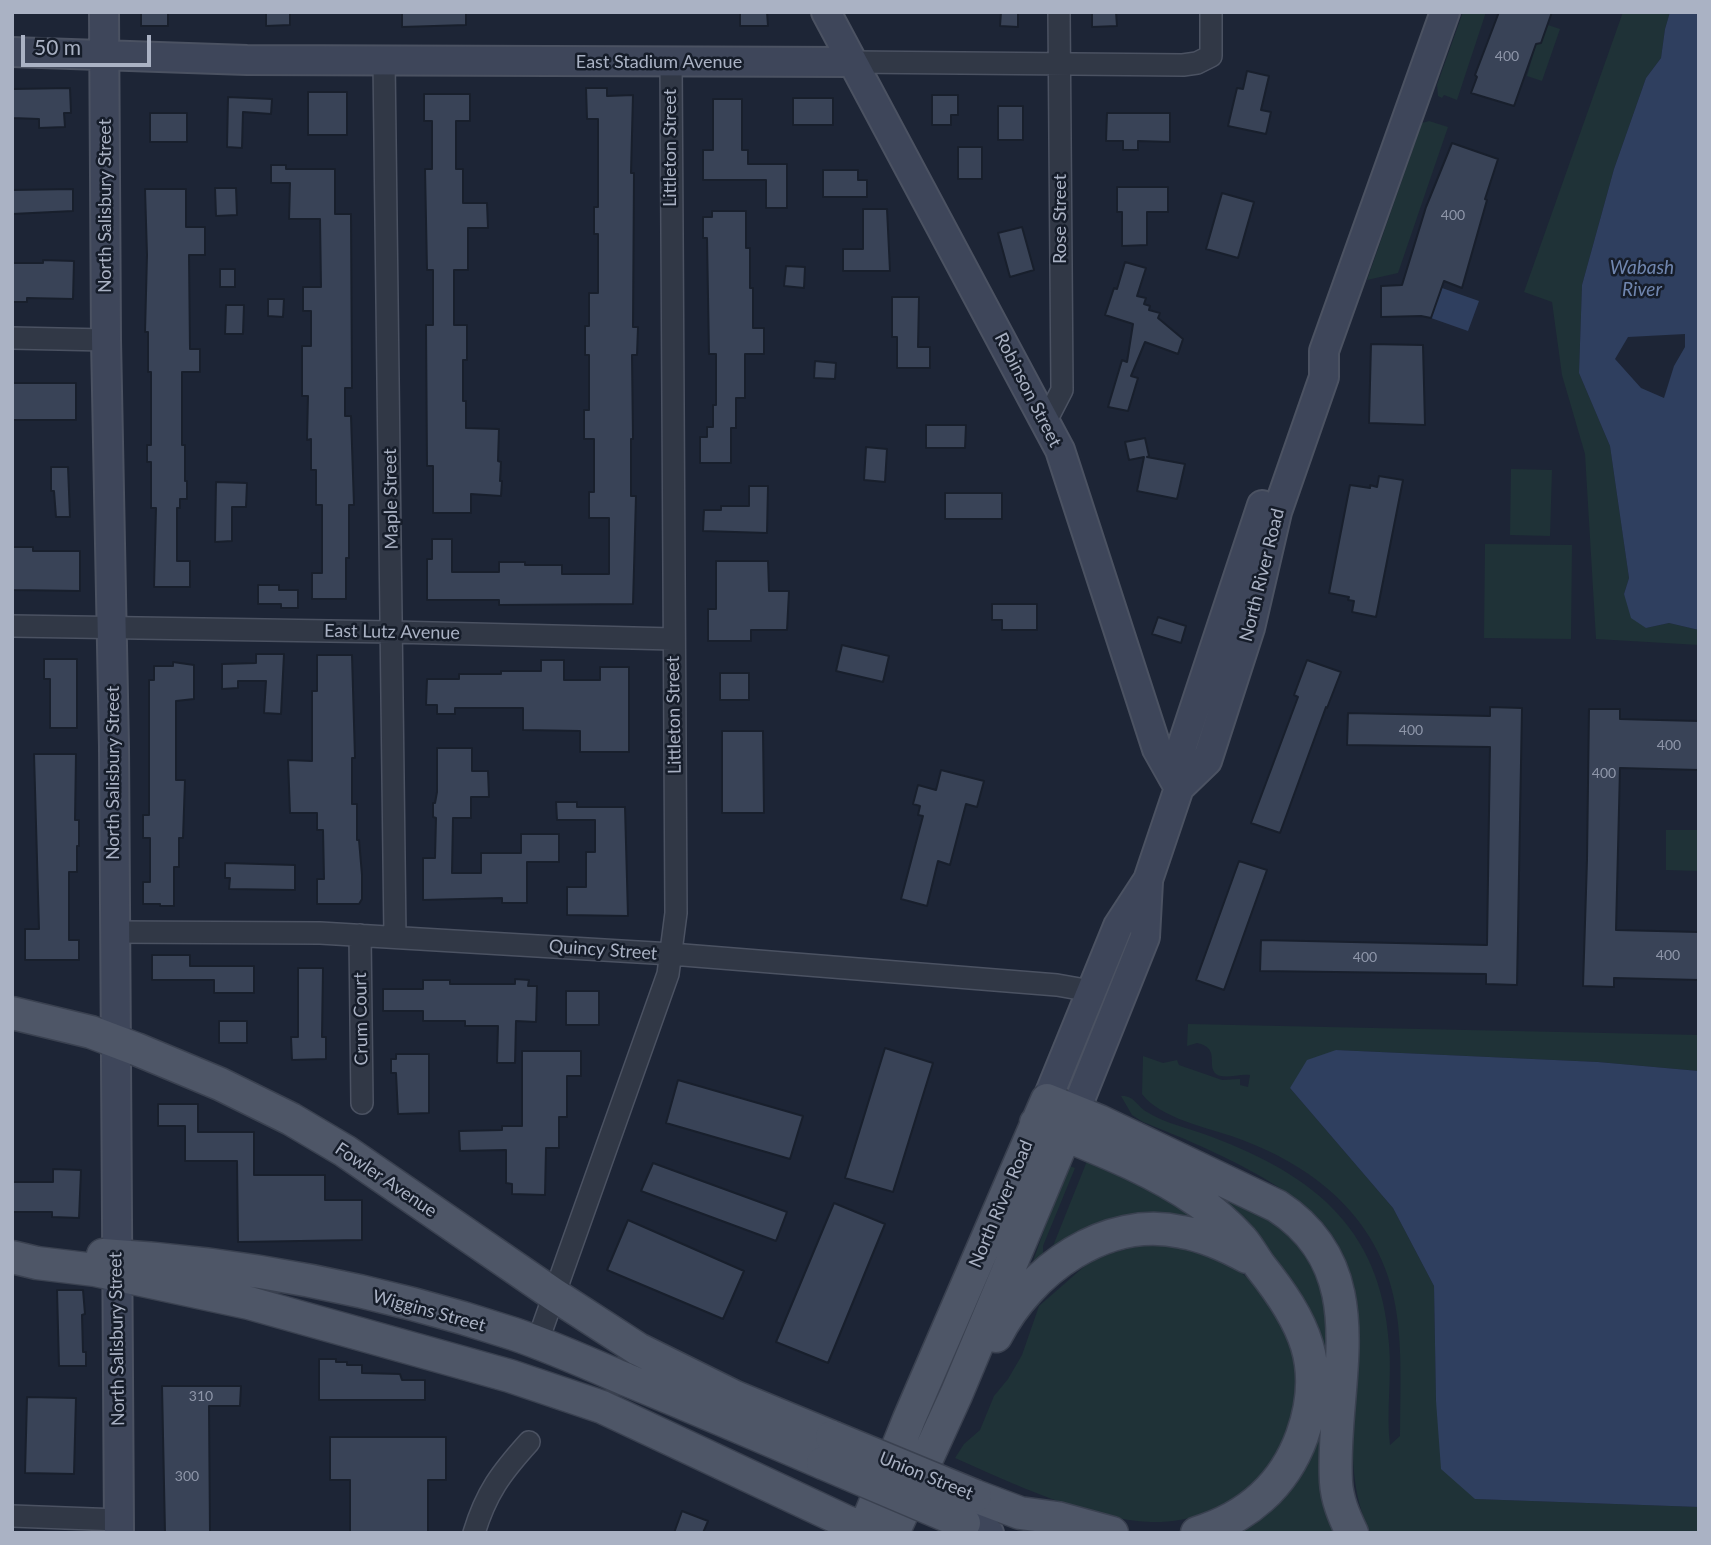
<!DOCTYPE html>
<html>
<head>
<meta charset="utf-8">
<style>
  body { margin:0 }
  #map { position:relative; width:1711px; height:1545px; overflow:hidden; background:#1d2536; font-family:Lato,sans-serif }
  canvas { display:block }
  .frame { position:absolute; inset:0; border:14px solid #aab2c4; pointer-events:none }
  .scale { position:absolute; left:21px; top:35px; width:130px; height:32px; box-sizing:border-box; border:4px solid #aab2c4; border-top:0; padding-left:9px; font-size:21px; line-height:24px; white-space:nowrap; color:#aab2c4; -webkit-text-stroke:5px #161d2a; paint-order:stroke }
</style>
</head>
<body>
<div id="map">
<canvas width="1711" height="1545"></canvas>
<div class="frame"></div>
<div class="scale">50 m</div>
</div>
<script>
const g = document.querySelector('canvas').getContext('2d');
g.lineJoin = 'round';
function fillPath(path, color) { g.fillStyle = color; g.fill(path, 'evenodd'); }
function stroke(path, color, width, dash) { g.strokeStyle = color; g.lineWidth = width; g.lineCap = dash ? 'butt' : 'round'; g.setLineDash(dash || []); g.stroke(path); }
function drawText(font, color, halo, rows, align = 'center') {
  g.font = font + ' Lato,sans-serif'; g.lineWidth = 5; g.setLineDash([]); g.textBaseline = 'middle'; g.strokeStyle = halo; g.fillStyle = color; for (const [text, x, y, turn = 0] of rows) {
    g.save(); g.translate(x, y); g.rotate((+turn || 0) * Math.PI / 180); g.textAlign = isNaN(turn) ? turn : align; if (halo) g.strokeText(text, 0, 0); g.fillText(text, 0, 0); g.restore();
  }
}
const green = new Path2D(`
  M1463,12H1486L1457,100L1444,95L1442,98L1438,96L1437,85Z
  M1623,12H1670L1665,29L1661,58L1646,78L1614,169L1582,285L1579,373L1610,446L1629,578L1624,594L1646,628L1669,623L1699,630V645L1596,639L1585,454L1562,375L1552,302L1524,292Z
  M1548,25L1560,29L1542,81L1527,76L1536,44L1541,43Z
  M1429,121L1448,127L1398,273L1367,280L1422,123Z
  M1511,469L1552,470L1550,536L1510,535Z
  M1485,544L1572,545L1571,639L1484,638Z
  M1666,830H1699V871L1666,870Z
  M1188,1024L1699,1035V1071L1598,1062L1336,1050L1290,1088L1393,1208L1434,1286L1436,1401L1475,1499L1699,1507V1533H1371C1338,1473 1360,1375 1358,1307C1354,1279 1345,1251 1327,1228C1292,1183 1196,1143 1143,1122L1132,1115L1121,1096C1134,1095 1137,1106 1147,1112C1163,1122 1183,1127 1201,1133C1307,1171 1381,1223 1389,1344C1392,1377 1386,1412 1390,1445L1400,1436C1400,1399 1402,1361 1398,1324C1389,1228 1323,1169 1237,1138C1209,1128 1159,1118 1142,1094L1143,1056L1163,1063L1177,1060L1179,1065L1222,1080L1240,1079V1085L1248,1087L1250,1075C1240,1073 1225,1080 1216,1074C1206,1065 1221,1048 1197,1043L1187,1046Z
  M1087,1161L1152,1191L1193,1217V1219L1051,1251Z
  M1067,1165L1075,1168L1043,1246V1258L1031,1267Z
  M1199,1180L1288,1228L1317,1266L1329,1314L1327,1360H1324Z
  M1172,1244C1195,1250 1217,1255 1236,1269C1293,1309 1316,1391 1279,1452C1275,1459 1271,1468 1265,1474C1259,1480 1251,1485 1244,1491C1218,1512 1185,1523 1151,1522C1090,1520 1011,1483 955,1458L964,1444L980,1430L994,1396L1008,1379L1022,1355L1039,1306L1087,1264L1112,1253L1139,1246Z
  M1321,1425H1325L1340,1533H1230Z`);
const water = new Path2D(`
  M1670,12H1699V630L1669,623L1646,628L1631,618L1624,594L1629,578L1610,446L1579,373L1582,285L1614,169L1646,78L1661,58L1665,29ZM1685,334V347L1674,366L1664,398L1641,388L1615,359L1628,337Z
  M1442,288L1479,301L1468,331L1431,318Z
  M1336,1050L1598,1062L1699,1071V1507L1475,1499L1441,1469L1436,1401L1434,1286L1393,1208L1290,1088L1307,1060Z`);
const building = new Path2D(`
  M141,12H168V26H141Z
  M266,12H290V25L266,26Z
  M402,12H466V25L402,27Z
  M740,12H767L768,26H740Z
  M1001,12H1018V27L1000,26Z
  M1092,12H1116L1117,26L1092,27Z
  M1499,12H1552L1541,43L1536,44L1514,106L1471,93L1477,77L1475,75Z
  M1247,71L1269,76L1261,110L1271,112L1266,134L1228,126L1237,88L1243,89Z
  M70,88L71,113H64L65,127L39,128V119L12,118V89Z
  M586,88H607V96L633,95L631,173H634L633,327H638L637,355H632L633,439H631V496H636L633,604L499,605V600H427V559H432V539H452V572H499V562H525V565H562V574H609V518H589V492H594V439H584V410H589V355H585V326H589V293H598V234H594V207H598V119H587Z
  M308,92H347V135H308Z
  M424,94H470V121H456V169H463V203H487L488,228H468V270H454V325H467V360H463V401H466V428L499,429L498,461L501,462L500,481H502L501,496L471,494V513H433V466H427L426,325H433V270H427L425,169H432V121H424Z
  M932,95H958V115H951V125H932Z
  M228,97L272,99L271,114L243,112L242,148L227,147Z
  M793,98H833V125H793Z
  M713,99H742V150H748V164H787V208H766V180H703V150H713Z
  M998,106H1023V140H998Z
  M150,113H187V142H150Z
  M1107,113H1170V142L1138,141V150H1123V141H1106Z
  M1452,143L1498,159L1485,199L1487,200L1462,288L1444,281L1431,318L1421,316L1381,317V286L1402,285L1426,207Z
  M958,147H982V179H958Z
  M271,165H286V169H335V214H351L352,388H345V416H351L354,505H349V558H346V599H312V573H322V505H316V470H311V439L307,440L308,396H302V346H311V311H303V287H321L320,219H289L290,183H271Z
  M823,170H858V180H867V197H823Z
  M1117,187H1168V212H1147V245L1122,246V212H1117Z
  M215,188H236L237,215L216,216Z
  M73,189V211L12,214V190Z
  M145,189H186V227H205V255H189L190,349H200V372H182V445H185V481H187V499H180V508H177V561H190V587H154L156,508H151V462H147V445H151V372H148V332H145L147,255Z
  M1222,193L1254,202L1238,258L1206,249Z
  M863,209H887L890,271H843V249H863Z
  M712,211H746V248H750V288H753V328H764V354H745V398H736V428H731V463H700V437H707V427H713V405H716V354H709L707,238H703V217H712Z
  M1022,227L1034,270L1010,277L998,233Z
  M43,260L74,261L73,299L27,298V302H12V263H43Z
  M1125,262L1146,268L1137,296L1146,298L1144,304L1150,306L1149,310L1160,313L1158,318L1183,339L1178,354L1145,342L1131,376L1138,378L1128,411L1108,407L1122,360L1127,362L1133,324L1105,315L1114,288L1117,289Z
  M786,266L805,267L804,288L784,286Z
  M220,269H235V287H220Z
  M892,297H919L918,347H930V368H897V337H892Z
  M268,299H284L283,317L268,316Z
  M226,305H244L243,334H225Z
  M1371,344L1423,345L1425,425L1369,423Z
  M815,361L836,363L835,379L814,378Z
  M12,383H76V420H12Z
  M926,425H966L965,448H926Z
  M1145,438L1149,456L1147,457L1185,464L1177,499L1137,491L1144,457L1129,460L1125,442Z
  M866,447L887,449L885,482L864,480Z
  M51,467H68L70,517H56L54,491H51Z
  M1379,476L1403,480L1376,617L1352,612L1354,601L1348,600L1349,597L1329,593L1350,485L1370,488V485L1377,487Z
  M216,482L247,483L246,507H232V541L215,542Z
  M749,486H768L767,533L703,531L704,510H721V506H749Z
  M945,493H1002V519H945Z
  M12,547H33V551H80V591L13,590Z
  M716,561H768L769,591H789L787,630H751V641H708V609H716Z
  M258,585H279V590H298V608H281V604H258Z
  M992,604H1037V630H1002V620H992Z
  M1158,617L1186,626L1181,643L1152,634Z
  M842,645L889,656L883,682L836,671Z
  M256,654H284L281,714L264,713L266,681H238V688L222,689V664L256,663Z
  M317,655H352L355,758H352V804H357V840H359L362,875V899L359,904H317V879H324L323,830H317V813H290L288,760L312,761V691H317Z
  M44,659H77V728H50V679H44Z
  M541,660H564V680H600V667H629V752H580V731L523,730V708H455V714H437V705H426L427,679H459V674H501V671H541Z
  M1307,660L1341,672L1327,708L1326,707L1280,833L1251,823L1298,697L1294,695Z
  M173,662L194,665V699L176,701V780H185L183,838H179V867H174V906H160V904H143V882H150V838H143V815H149V680H154V666H173Z
  M720,673H749V700H720Z
  M1490,707L1522,708L1517,985L1486,984V974L1260,971L1261,940L1487,945L1490,747L1347,745L1348,713L1490,716Z
  M1589,709H1620V719L1699,721V770L1620,768L1616,930L1699,932V980L1614,978V987L1583,986L1587,860Z
  M722,731H763L764,813H722Z
  M437,748H472V771H488L489,797H471V818H453L452,873H481V853H521V834H559V862H527V903H502V898L423,900V858H435L436,818L433,817V803H435L437,792Z
  M34,754H76L75,820H79V846H77V872H69V940H79V960H25V929H39Z
  M941,770L984,781L977,807L966,804L950,865L938,861L927,906L901,899L923,816L918,815L920,806L913,804L918,785L936,790Z
  M556,802H577V807H625L628,916L567,915V887H586V852H595V820H557Z
  M1239,861L1267,870L1224,990L1196,980Z
  M225,863L295,865V890L229,889L230,878H225Z
  M152,955H190V966H254V993H214V980H152Z
  M298,968H323L322,1037H326V1059L292,1060L291,1037H298Z
  M515,979L529,980L528,986H537L536,1022L516,1021L515,1063H497L498,1026H465V1021H423V1011H383V989H423V980H450V984H515Z
  M566,991H599V1025H566Z
  M219,1021H247V1043H219Z
  M885,1048L933,1063L893,1192L845,1178Z
  M522,1051H581V1076H567V1117H559V1148H546L545,1195L512,1194V1184L506,1183V1150L460,1151L459,1131L502,1130V1126H522Z
  M396,1054H429V1113L398,1114L396,1073H391V1059H396Z
  M678,1080L803,1116L790,1159L666,1123Z
  M158,1104H198V1132H254V1175H325V1200H362V1240L238,1242L237,1161H185V1126H158Z
  M653,1163L787,1212L776,1241L641,1191Z
  M53,1169L81,1170L79,1218L52,1217V1212H12V1182H53Z
  M834,1203L885,1224L828,1363L776,1342Z
  M628,1220L744,1271L723,1319L607,1270Z
  M57,1290H83L85,1314L82,1315L83,1352H86V1366H59Z
  M319,1359H336V1362H347V1365H362V1373L400,1374L402,1380H425V1400H319Z
  M162,1386H241L240,1406H209L210,1533H165Z
  M27,1397L76,1398L74,1474L25,1473Z
  M330,1437H446V1480H428V1533H350V1480H330Z
  M682,1511L708,1521L703,1533H674Z`);
const street = new Path2D(`
  M384,60L395,937
  M852,62L1183,65L1197,63L1211,56V12
  M12,338L106,340
  M1046,421L1062,390L1059,12
  M12,626L393,632L673,639
  M113,932L320,933L671,954L1057,985L1091,991
  M360,935L362,1103
  M537,1343L668,974L676,913L671,63
  M12,1516L119,1520
  M474,1533C486,1493 501,1473 529,1442`);
const secondary = new Path2D(`
  M104,12L106,340L114,747L119,1533
  M826,12L1060,450L1157,749L1179,788
  M12,52L247,60L852,62
  M1179,788L1207,761L1250,628L1277,512L1324,377V351L1445,12
  M1047,1100L1118,926L1148,880L1179,788L1182,746L1262,505
  M1075,1112L1145,937L1148,882
  M964,1523L989,1533`);
const primary = new Path2D(`
  M12,1013L91,1032L136,1049L220,1084L291,1119L345,1151L553,1294L638,1349L735,1397L832,1437
  M1036,1123C1091,1146 1149,1167 1198,1201C1214,1212 1229,1226 1242,1240C1249,1248 1254,1258 1260,1266C1304,1321 1327,1366 1302,1436C1284,1486 1246,1518 1197,1533
  M103,1255C242,1263 381,1290 514,1334C552,1347 590,1364 627,1380C693,1407 758,1435 823,1463
  M12,1257L37,1263L95,1270L249,1303L510,1376L602,1407L847,1522L875,1533
  M996,1336C1030,1270 1106,1215 1182,1232C1205,1236 1227,1246 1247,1257
  M975,1496L1020,1513L1057,1518L1112,1533
  M863,1533L909,1419L1047,1100L1099,1121L1277,1206C1379,1272 1330,1384 1336,1482C1337,1500 1344,1516 1352,1533
  M893,1533L956,1395L1073,1116`);
const primaryBridge = new Path2D(`
  M832,1437L975,1496
  M823,1463L964,1523`);
const numberNames = [
  ["400",1507,56],
  ["400",1453,215],
  ["400",1411,730],
  ["400",1669,745],
  ["400",1604,773],
  ["400",1668,955],
  ["400",1365,957],
  ["310",201,1396],
  ["300",187,1476]
];
const streetNames = [
  ["East Stadium Avenue",659,62],
  ["Littleton Street",670,148,-90],
  ["North Salisbury Street",105,206,-90],
  ["Rose Street",1060,219,-90],
  ["Robinson Street",1028,390,63],
  ["Maple Street",391,499,-91],
  ["North River Road",1262,575,-76],
  ["East Lutz Avenue",392,632,1],
  ["Littleton Street",674,715,-91],
  ["North Salisbury Street",113,773,-90],
  ["Quincy Street",603,950,4],
  ["Crum Court",361,1019,-91],
  ["Fowler Avenue",386,1180,34],
  ["North River Road",1001,1204,-67],
  ["Wiggins Street",429,1311,15],
  ["North Salisbury Street",117,1339,-91],
  ["Union Street",926,1476,22]
];
const waterNames = [
  ["Wabash",1642,268],
  ["River",1642,290]
];
fillPath(green, '#1f3237');
fillPath(water, '#2f3f5f');
fillPath(building, '#394357');
stroke(building, '#181f2c', 2);
stroke(street, '#4b5262', 24);
stroke(secondary, '#4b5262', 32);
stroke(primary, '#3a4150', 35);
stroke(street, '#313846', 21);
stroke(secondary, '#3e465a', 28);
stroke(primary, '#4e5667', 32);
stroke(primaryBridge, '#3a4150', 35, []);
stroke(primaryBridge, '#4e5667', 32);
drawText('14px', '#8e96a9', null, numberNames);
drawText('18px', '#aab2c4', '#161d2a', streetNames);
drawText('italic 19px', '#7086af', '#161d2a', waterNames);
</script>
</body>
</html>
